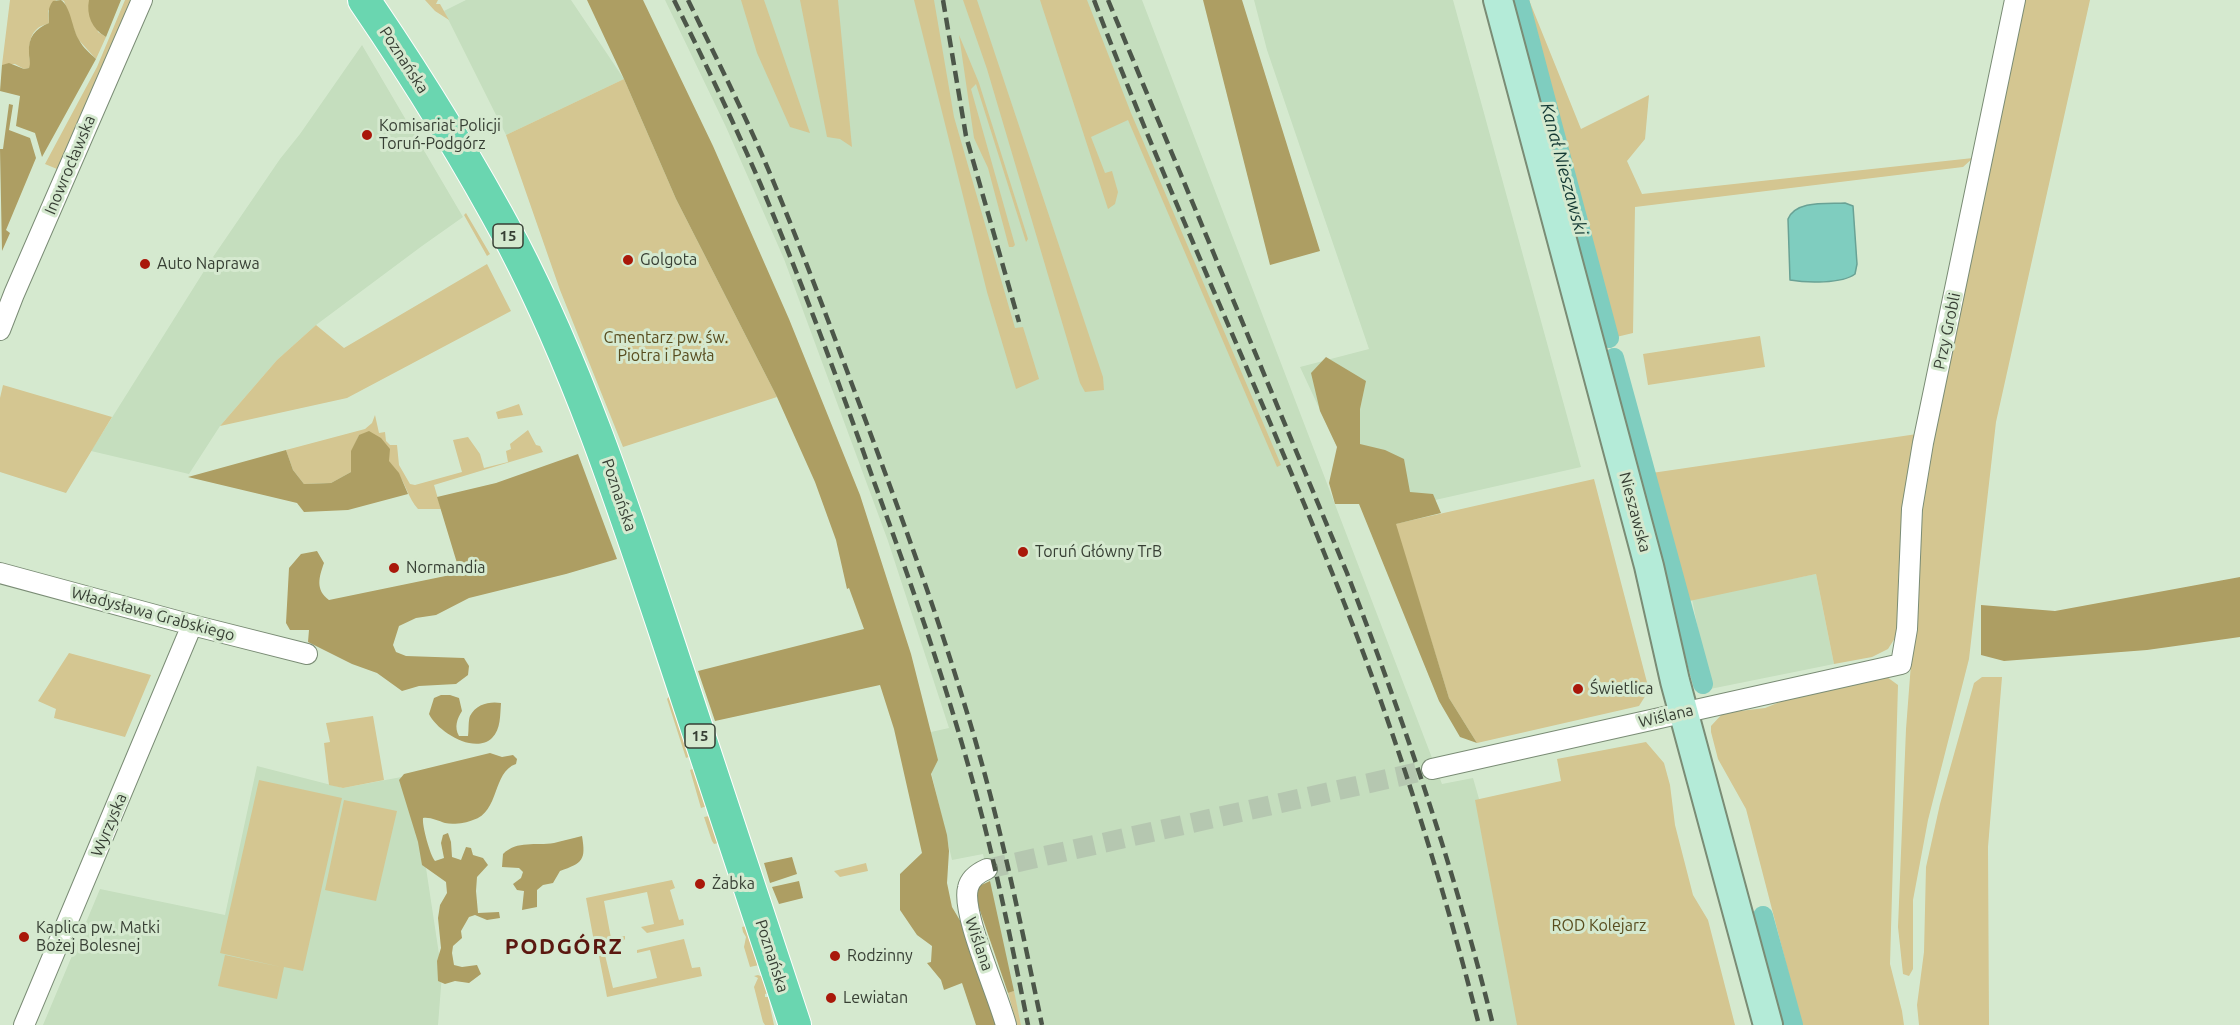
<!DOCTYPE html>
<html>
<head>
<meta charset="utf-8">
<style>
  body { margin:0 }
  canvas { display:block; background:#d5e9cf }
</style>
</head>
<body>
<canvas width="2240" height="1025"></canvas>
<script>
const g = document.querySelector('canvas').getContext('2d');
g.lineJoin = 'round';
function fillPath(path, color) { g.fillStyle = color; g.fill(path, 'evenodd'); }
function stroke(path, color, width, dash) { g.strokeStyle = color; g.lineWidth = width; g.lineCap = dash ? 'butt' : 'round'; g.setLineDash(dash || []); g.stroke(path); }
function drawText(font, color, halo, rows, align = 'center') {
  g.font = font + ' Ubuntu,sans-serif'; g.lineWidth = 6; g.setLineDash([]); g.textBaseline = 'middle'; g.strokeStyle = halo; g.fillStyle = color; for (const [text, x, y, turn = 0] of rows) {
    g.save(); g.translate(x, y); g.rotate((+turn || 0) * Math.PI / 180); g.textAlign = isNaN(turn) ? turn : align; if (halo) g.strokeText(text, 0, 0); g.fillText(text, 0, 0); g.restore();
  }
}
const built = new Path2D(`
  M466,0H571L624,79L506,135L444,11Z
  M665,0H1142L1442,784L1473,778L1544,1025H1021L983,854L952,860L922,734L949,728L888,541L784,259L726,127Z
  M1254,0H1453L1581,467L1369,515L1300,367L1369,349L1267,50Z
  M362,45L463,217L422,246L316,325L277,360L220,426L189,474L91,451L211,260L280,159L300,134Z
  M1816,574L1834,664L1710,689L1692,599Z
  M257,766L343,788L412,775L442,974L438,1025H43L100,889L225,915Z`);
const green = new Path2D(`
  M10,0H56L48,11L49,23C45,25 39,26 36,30C28,37 28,55 31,65L29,68L24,69L15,64L2,65Z
  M61,0H89L98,32L106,37L96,59L77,38L64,1Z
  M125,0H131L57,169L45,164L97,67Z
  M425,0H438L436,4H440L449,20L435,11Z
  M741,0H764L810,133L790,127L757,53Z
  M800,0H838L852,147L840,139L827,137Z
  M914,0H934L954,117L1015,328L1023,327L1039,379L1016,389L987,292Z
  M963,0H977L1103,377L1104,390L1085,392L1080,383L987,69Z
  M1040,0H1087L1131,113L1281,465L1277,467L1128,120L1091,137L1105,173L1112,171L1118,192L1115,204L1108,209Z
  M1508,0H1529L1581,129L1649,95L1645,139L1627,161L1642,194L1973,158L1963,167L1635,207L1633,333L1608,339H1600Z
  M2025,0H2090L1996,422L1969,659L1928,820L1913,900V969L1909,976L1903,974L1898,927L1906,729L1924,494L1951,341Z
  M959,35L979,83L1028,239L1026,242L976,84L971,89L1015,245L1013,247H1009L988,168L974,138Z
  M624,79L676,199L777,397L623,447L560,290L506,135Z
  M466,213L490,254L487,256L464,215Z
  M487,264L511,311L347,398L220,426L277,360L316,325L344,348Z
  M1760,336L1765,367L1648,385L1643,354Z
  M3,385L112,417L66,493L0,472V398Z
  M519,404L523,415L498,419L496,412Z
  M375,415L379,433L385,432L386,441L390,445H397L399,465L410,484L415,485L462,472L453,440L468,437L480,454L484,468L508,462L506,451L511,449L510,444L528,430L536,445L540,446L543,452L434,485L441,509H418C408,498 406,484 397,472C387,457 372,446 359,435L352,451L351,472L331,483L304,484L293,470L286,450L365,429L372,423Z
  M1917,434L1898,579L1901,609L1900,630L1888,649L1872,657L1834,664L1816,574L1680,603L1645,474Z
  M1594,479L1649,690L1639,706L1477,743L1449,698L1395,524Z
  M69,653L151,675L125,737L54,718L56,709L38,701Z
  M1887,677L1898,685L1890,964L1902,1011L1904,1025H1802L1746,809L1718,759L1711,732V726L1723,713L1765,708L1802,693Z
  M1982,677H2002L1988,847L1989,1025H1919L1917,1005L1924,952L1926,867L1940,804L1974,683Z
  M671,694L691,756L686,758L667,699Z
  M373,716L384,780L343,788L329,785L324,743L330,742L326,723Z
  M1646,742L1664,763L1670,785L1675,825L1693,895L1708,920L1735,1025H1517L1475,800L1561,781L1557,759Z
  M695,768L707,806L701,808L690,770Z
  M259,780L342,798L303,971L284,967L277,999L218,986L225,955L281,967L220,953Z
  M344,800L397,811L376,901L325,890Z
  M709,816L713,817L721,839L718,843L714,844L712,841L704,817Z
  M866,863L868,871L840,877L834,871Z
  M672,880L675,888L670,890L679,920L683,919L684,925L647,933L641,927L654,924L647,892L604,901L611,938L625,936V939L622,942L595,947L586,898Z
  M746,926L759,965L750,967L744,947L746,937L743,932L742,927Z
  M684,939L692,968L700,967L702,976L607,997L599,956L605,955L613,988L657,978L650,950L637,953V950Z
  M758,975L763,977L768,993L765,994V997H768L774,1025H765L763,1022L754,987L758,978L754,976Z
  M1014,991L1021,1025H1017L1008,993Z`);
const forest = new Path2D(`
  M61,0C71,7 72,29 79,40C83,48 90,53 96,59L42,157L35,133L16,126L20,96L0,91L2,65L9,63L24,69L29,68C31,63 29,59 29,53C28,37 35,29 49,23C49,13 47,9 53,1Z
  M89,0H121L106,37C92,29 86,15 89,0Z
  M587,0H643L713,146L789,319L860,495L911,654L938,760L931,774L947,835L949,851L947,883L952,907L968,934L997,1025H976L962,983L944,990L941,980L927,963L931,962L932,946L917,935L900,910V874L922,853L894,729L880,685L715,721L698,671L864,629L849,588L847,589L836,540L815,482L777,397L676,199L624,79Z
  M1203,0H1242L1320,251L1270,265Z
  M9,104L13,105L9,130L30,138L36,158L6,230L10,233L2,251L0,149H3Z
  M1326,357L1366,381L1360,409V444L1385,450L1404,459L1410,492L1433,494L1441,513L1396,524L1449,698L1477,743L1460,737L1439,701L1359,504H1335L1329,483L1337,447L1320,411L1311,373Z
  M369,431L381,438L390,449L389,461L399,473L408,494L348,510L304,512L297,503L188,477L286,450L293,470L304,484L331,483L351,472V451L359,435Z
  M578,454L617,559L566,574L469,598L436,615L416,618L399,626L393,645L396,652L406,656L464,658L469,666L468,675L456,684L419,686L402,691L377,673L352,664L308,642L309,630H290L286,623L289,568L301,554L317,551L324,563C319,577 315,590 329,600L460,573L437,497L496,483Z
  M2240,577V637L2147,650L2004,661L1981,655V605L2055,611Z
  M441,695H450L459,698L462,711C457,719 454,727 459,736H468C469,730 468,721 470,716C476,704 490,701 501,703C500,715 501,729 492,738C474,755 437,731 429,714L434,698Z
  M490,753L502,757L513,755L517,759L516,764C492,772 500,812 473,820C466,823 453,825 445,823C438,821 431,817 423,818C422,826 430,855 435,861L444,858L441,843L443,835L448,833L451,842L452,857L461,860L466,847L471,848L473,855L483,858L488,865L477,877L476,891L478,913L499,912L500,918L487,920L475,915L469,917L461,931L462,938L453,946L452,953L454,965L462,967L477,965L481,974L469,983L455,981L445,984L438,981L437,961L441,948L438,918L440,905L447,893L446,882L422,865L418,842L399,780L404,774Z
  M582,836C586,860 583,863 560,871L553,883L543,885L537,890V907L522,910L524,891L517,890L513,884L521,878L523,872L519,868L502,867L503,854C517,840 536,846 554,843C563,841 573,838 582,836Z
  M792,857L797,874L770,883L764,863Z
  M799,881L803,898L779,904L772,887Z
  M990,881L1014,991L1008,993L976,899L977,887Z`);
const water = new Path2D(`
  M1845,203L1853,206L1857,264L1855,274C1842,284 1806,283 1790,280L1788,219C1796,200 1827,204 1845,203Z`);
const canal = new Path2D(`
  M1519,0L1609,338
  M1614,358L1703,684
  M1763,916L1793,1025`);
const streetTunnel = new Path2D(`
  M987,869L1432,769`);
const street = new Path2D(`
  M0,330L14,294L142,0
  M0,573L192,625L307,654
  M1432,769L1901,664L1907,629L1912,509L1923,443L2015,0
  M987,869C978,873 970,878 968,888C961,913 998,994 1006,1025
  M24,1025L192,625`);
const secondary = new Path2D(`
  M1498,0L1649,566L1675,681L1768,1025`);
const primary = new Path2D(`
  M364,0C418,79 468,160 513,244C579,371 623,506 668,641C711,769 753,897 795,1025`);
const rail = new Path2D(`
  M674,0C704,60 733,121 760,183C801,280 838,380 873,479C912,585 949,692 978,801C998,875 1013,950 1028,1025
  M688,0C718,62 750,124 776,188C803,253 828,320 853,387C897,504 941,622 976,743C1003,836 1022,930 1042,1025
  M943,0L966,136L1019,322
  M1094,0C1168,194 1256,382 1333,575C1392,721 1440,872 1479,1025
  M1108,0L1347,573C1404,721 1455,871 1493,1025`);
const markers = [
  [367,135,6,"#a9180a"],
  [628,260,6,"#a9180a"],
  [145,264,6,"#a9180a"],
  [1023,552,6,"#a9180a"],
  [394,568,6,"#a9180a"],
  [1578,689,6,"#a9180a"],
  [700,884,6,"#a9180a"],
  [24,937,6,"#a9180a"],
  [835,956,6,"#a9180a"],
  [831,998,6,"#a9180a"]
];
const shields = [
  [508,236,30],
  [700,736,30]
];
const shieldNames = [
  ["15",508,236],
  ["15",700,736]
];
const streetNames = [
  ["Poznańska",404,60,57],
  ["Inowrocławska",70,165,-67],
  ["Przy Grobli",1947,331,-78],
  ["Poznańska",619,495,71],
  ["Nieszawska",1635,512,75],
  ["Władysława Grabskiego",153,614,15],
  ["Wiślana",1666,716,-13],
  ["Wyrzyska",109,825,-67],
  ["Wiślana",979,944,71],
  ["Poznańska",772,956,72]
];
const poiNames = [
  ["Komisariat Policji",379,126],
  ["Toruń-Podgórz",379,144],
  ["Golgota",640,260],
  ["Auto Naprawa",157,264],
  ["Toruń Główny TrB",1035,552],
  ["Normandia",406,568],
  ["Świetlica",1590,689],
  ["Żabka",712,884],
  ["Kaplica pw. Matki",36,928],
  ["Bożej Bolesnej",36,946],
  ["Rodzinny",847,956],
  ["Lewiatan",843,998]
];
const parkNames = [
  ["Cmentarz pw. św.",666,338],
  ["Piotra i Pawła",666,356],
  ["ROD Kolejarz",1599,926]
];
const waterNames = [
  ["Kanał Nieszawski",1564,169,75]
];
const districtNames = [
  ["PODGÓRZ",564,947]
];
fillPath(built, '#c5debe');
fillPath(green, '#d4c691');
fillPath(forest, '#ad9e63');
fillPath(water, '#7fcdbf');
stroke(water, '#69a295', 1.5);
stroke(canal, '#7fcdbf', 20);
stroke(streetTunnel, '#b5c7b0', 20, [20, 10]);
stroke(street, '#7a8c75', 22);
stroke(secondary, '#7a8c75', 32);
stroke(primary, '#fff', 34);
stroke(street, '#fff', 20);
stroke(secondary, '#b4ebd8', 28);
stroke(primary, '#6ad6b0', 32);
stroke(rail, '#4c5649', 4.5, [12, 6]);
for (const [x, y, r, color] of markers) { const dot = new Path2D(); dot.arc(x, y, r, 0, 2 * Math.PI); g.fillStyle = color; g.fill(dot); stroke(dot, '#d5e9cf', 2); }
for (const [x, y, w] of shields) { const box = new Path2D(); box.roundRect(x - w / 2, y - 12, w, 24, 4.5); g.fillStyle = '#d5e9cf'; g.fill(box); stroke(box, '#373f34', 1.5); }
drawText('bold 15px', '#373f34', null, shieldNames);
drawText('16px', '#373f34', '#d5e9cf', streetNames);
drawText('16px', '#373f34', '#d5e9cf', poiNames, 'left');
drawText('16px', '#584c1e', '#d5e9cf', parkNames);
drawText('italic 18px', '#143934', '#d5e9cf', waterNames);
g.letterSpacing = '1.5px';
drawText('bold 22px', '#5b1810', '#d5e9cf', districtNames);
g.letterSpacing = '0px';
</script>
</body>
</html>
